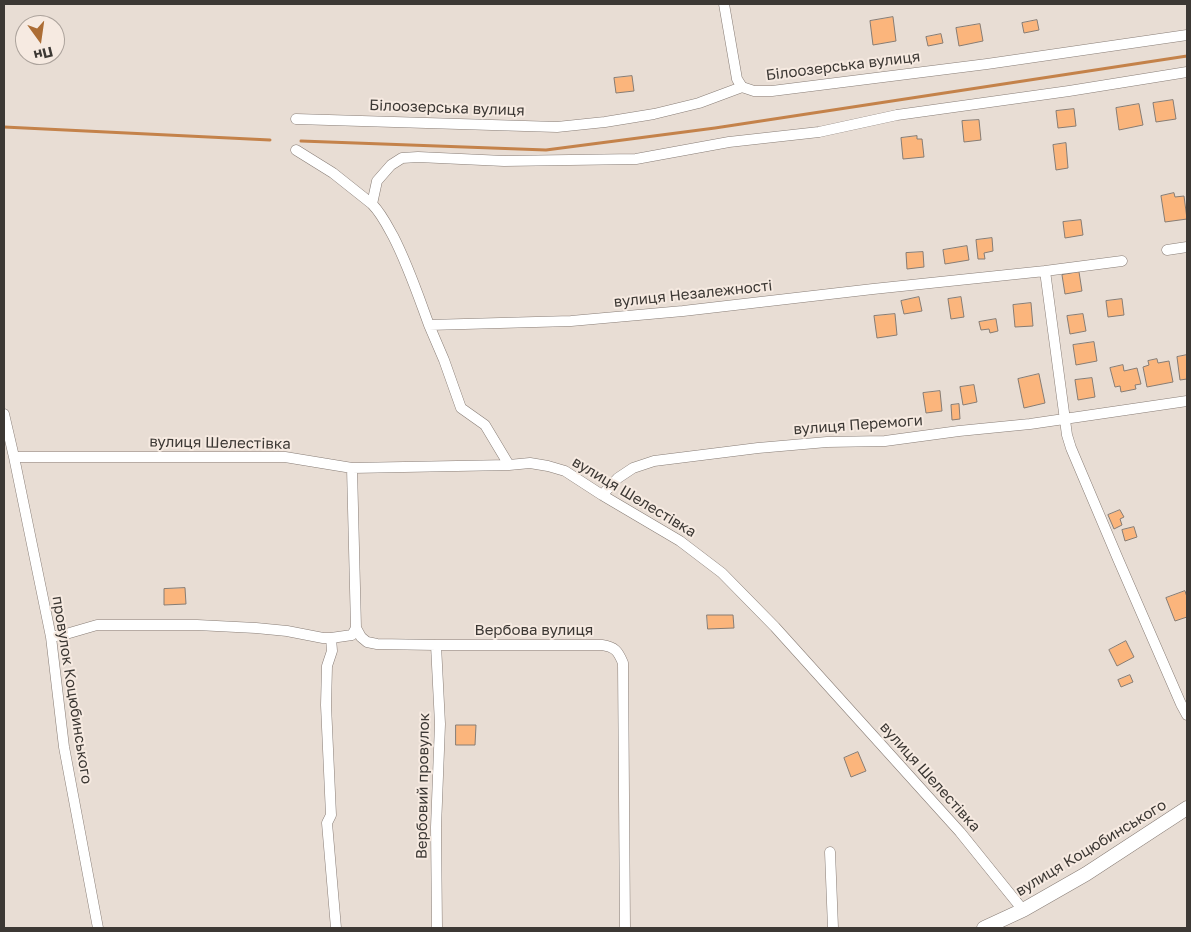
<!DOCTYPE html>
<html>
<head>
<meta charset="utf-8">
<style>
  body { margin:0 }
  #map { position:relative; width:1191px; height:932px; overflow:hidden; background:#e8ddd4; font-family:"Golos Text",sans-serif }
  canvas { display:block }
  .frame { position:absolute; inset:0; border:5px solid #3c3834; pointer-events:none }
  .north { position:absolute; left:15px; top:15px; width:50px; height:50px; box-sizing:border-box; background:#f6eae1; border:1px solid #aca39c; border-radius:50%; rotate:166deg; font-size:14px; font-weight:700; line-height:20px; text-align:center; color:#3c3834 }
  .north::after { content:''; display:block; margin:auto; width:18px; height:22px; background:#ac6d35; clip-path:polygon(50% 0,100% 100%,50% 72%,0 100%) }
</style>
</head>
<body>
<div id="map">
<canvas width="1191" height="932"></canvas>
<div class="frame"></div>
<div class="north">Пн</div>
</div>
<script>
const g = document.querySelector('canvas').getContext('2d');
g.lineJoin = 'round';
function stroke(path, color, width, dash) { g.strokeStyle = color; g.lineWidth = width; g.lineCap = dash ? 'butt' : 'round'; g.setLineDash(dash || []); g.stroke(path); }
function fillPath(path, color) { g.fillStyle = color; g.fill(path, 'evenodd'); }
function drawText(font, color, halo, rows, align = 'center') {
  g.font = font + ' "Golos Text",sans-serif'; g.lineWidth = 4; g.setLineDash([]); g.textBaseline = 'middle'; g.strokeStyle = halo; g.fillStyle = color; for (const [text, x, y, turn = 0] of rows) {
    g.save(); g.translate(x, y); g.rotate((+turn || 0) * Math.PI / 180); g.textAlign = isNaN(turn) ? turn : align; if (halo) g.strokeText(text, 0, 0); g.fillText(text, 0, 0); g.restore();
  }
}
const stream = new Path2D(`
  M4,127L270,140
  M301,141L546,150L715,128L1187,56`);
const building = new Path2D(`
  M893,17L896,41L873,45L870,21Z
  M1037,20L1039,30L1024,33L1022,23Z
  M980,24L983,41L959,46L956,28Z
  M941,34L943,43L928,46L926,37Z
  M632,76L634,91L616,93L614,78Z
  M1173,100L1176,119L1156,122L1153,103Z
  M1139,104L1143,125L1119,130L1116,108Z
  M1074,109L1076,126L1058,128L1056,111Z
  M979,120L981,140L964,142L962,121Z
  M917,136V139H922L924,157L903,159L901,138Z
  M1066,143L1068,168L1056,170L1053,145Z
  M1174,193L1175,197L1184,196L1187,219L1165,222L1161,196Z
  M1081,220L1083,235L1065,238L1063,222Z
  M992,238L993,251L984,253L985,259H978L976,240Z
  M967,246L969,260L945,264L943,250Z
  M923,252L924,267L907,269L906,253Z
  M1079,272L1082,291L1065,294L1062,275Z
  M919,297L922,311L904,314L901,301Z
  M961,297L964,317L951,319L948,299Z
  M1122,299L1124,315L1108,317L1106,301Z
  M1031,303L1033,326L1015,327L1013,305Z
  M895,314L897,335L877,338L874,316Z
  M1083,314L1086,331L1070,334L1067,316Z
  M996,319L998,331L990,333L989,329L981,330L979,322Z
  M1094,342L1097,361L1076,365L1073,345Z
  M1187,355V379L1180,380L1177,357Z
  M1157,359L1158,363L1169,361L1173,382L1147,387L1143,367L1149,365L1148,361Z
  M1123,365L1124,371L1137,368L1141,384L1135,385L1136,389L1121,392L1120,386L1115,387L1110,368Z
  M1039,374L1045,403L1024,408L1018,379Z
  M1092,378L1095,397L1078,400L1075,380Z
  M974,385L977,402L963,405L960,387Z
  M940,391L942,411L926,413L923,393Z
  M959,404L960,419L952,420L951,405Z
  M1120,510L1124,517L1120,519L1122,525L1114,529L1108,515Z
  M1134,527L1137,537L1125,541L1122,530Z
  M185,588L186,604L164,605V589Z
  M1185,591L1187,597V617L1175,621L1166,598Z
  M707,615H733L734,628L708,629Z
  M1126,641L1134,657L1117,666L1109,650Z
  M1130,675L1133,682L1121,687L1118,680Z
  M456,725H476L475,745H456Z
  M858,752L866,771L851,777L844,758Z`);
const street = new Path2D(`
  M724,4L737,79L742,87
  M296,119L557,127L605,122L654,114L699,103L742,87L754,91H772L987,64L1187,35
  M296,150L333,173L372,204C381,213 387,225 393,236C408,265 418,295 429,325
  M372,204L377,181L391,165L402,158L418,157L504,161L636,159L729,142L819,132L897,115L1069,91L1187,72
  M1167,250L1187,247
  M1045,271L1067,435L1071,448L1118,559L1181,704L1187,715
  M4,414L14,457L51,637L64,747L98,928
  M14,457H285L352,468L509,465L530,463L548,466L565,471L602,495L680,541L722,573L775,627L960,832L1023,910
  M509,465L485,425L461,408L444,360L429,325L571,321L683,311L873,289L1045,271L1122,261
  M352,468L356,628
  M602,495L618,478L633,468L654,461L758,448L827,442L885,441L959,431L1030,424L1187,401
  M51,637L66,634L97,625H197L256,628L287,631L323,638H331L352,635L356,628L361,637L367,642L377,644L436,645H602C615,647 618,651 623,663L625,928
  M331,638L332,651L327,666L326,705L331,815L327,823L336,928
  M436,645L440,724L436,827L437,928
  M830,852L833,928`);
const secondary = new Path2D(`
  M984,928L1023,910L1086,874L1187,808`);
const streetNames = [
  ["Білоозерська вулиця",843,66,-7],
  ["Білоозерська вулиця",447,108,2],
  ["вулиця Незалежності",693,294,-6],
  ["вулиця Перемоги",858,425,-4],
  ["вулиця Шелестівка",220,443,1],
  ["вулиця Шелестівка",634,497,31],
  ["Вербова вулиця",534,630],
  ["провулок Коцюбинського",72,690,81],
  ["вулиця Шелестівка",930,777,48],
  ["Вербовий провулок",423,786,-89],
  ["вулиця Коцюбинського",1091,848,-31]
];
stroke(stream, '#c4824a', 3);
fillPath(building, '#fbb57c');
stroke(building, '#867c74', 1);
stroke(street, '#887d76', 11);
stroke(secondary, '#887d76', 15);
stroke(street, '#fff', 10);
stroke(secondary, '#fff', 14);
drawText('15px', '#3c3834', '#f6eae1', streetNames);
</script>
</body>
</html>
